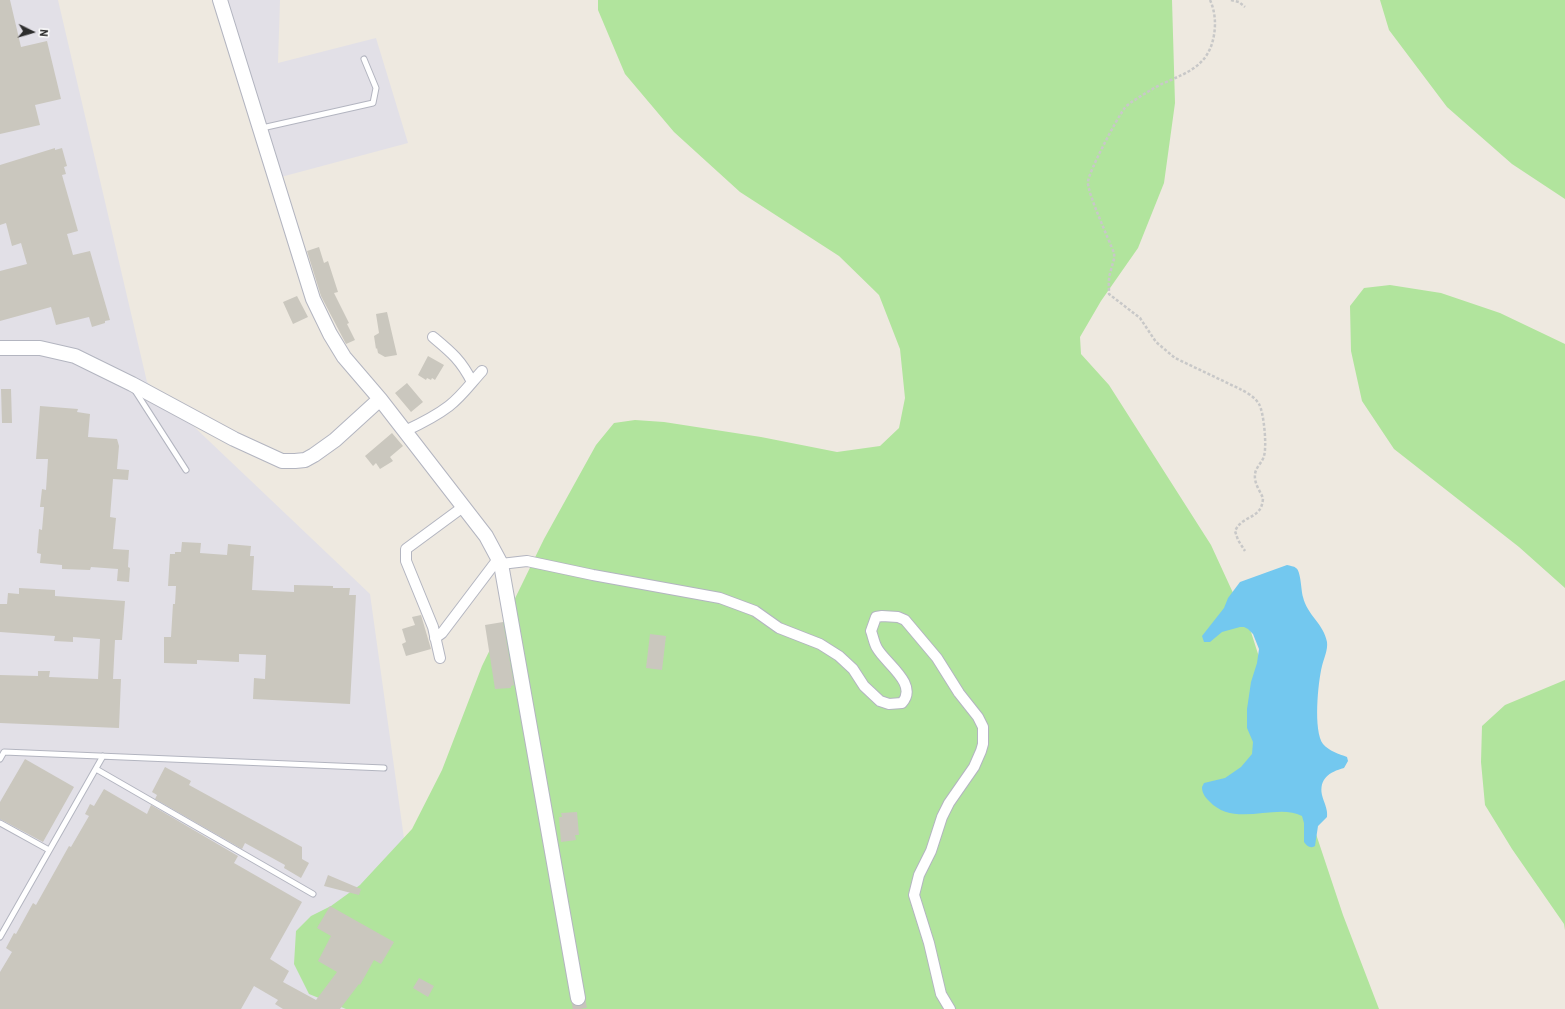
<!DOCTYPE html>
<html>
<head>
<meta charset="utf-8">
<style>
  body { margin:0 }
  #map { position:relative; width:1565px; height:1009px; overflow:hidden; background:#eee9e0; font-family:Barlow,sans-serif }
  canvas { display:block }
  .north { position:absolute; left:12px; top:12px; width:40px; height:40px; -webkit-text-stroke:3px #fff; paint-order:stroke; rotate:95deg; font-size:11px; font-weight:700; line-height:16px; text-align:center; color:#2d2d2d }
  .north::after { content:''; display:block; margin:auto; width:14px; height:18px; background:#2d2d2d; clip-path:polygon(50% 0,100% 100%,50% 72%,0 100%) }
</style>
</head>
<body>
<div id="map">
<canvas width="1565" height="1009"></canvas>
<div class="north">N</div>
</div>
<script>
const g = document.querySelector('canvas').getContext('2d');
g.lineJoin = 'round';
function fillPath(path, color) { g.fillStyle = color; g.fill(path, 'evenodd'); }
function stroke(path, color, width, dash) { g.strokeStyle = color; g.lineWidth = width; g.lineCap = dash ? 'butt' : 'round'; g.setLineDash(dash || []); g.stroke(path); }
const industrial = new Path2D(`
  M0,0H58L147,382L370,594L423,975L381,1009H0Z
  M225,0H280L278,63L376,38L408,143L281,177Z`);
const green = new Path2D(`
  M598,0H1172L1175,103L1164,183L1138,248L1101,301L1080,337L1081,354L1109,385L1211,545L1251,632L1308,810L1343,915L1379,1009H346L309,994L294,964L296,931L311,916L331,906L360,885L412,829L442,770L482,666L544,539L596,445L614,423L635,420L664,422L761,437L837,452L880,446L899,428L905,398L900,349L879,295L839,256L740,192L674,132L625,74L598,10Z
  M1380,0H1565V199L1512,164L1447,107L1389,30Z
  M1390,285L1441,293L1500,313L1565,344V588L1519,547L1394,449L1362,401L1351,351L1350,306L1364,288Z
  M1565,680V930L1564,924L1512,849L1485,805L1481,762L1482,726L1505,705Z`);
const water = new Path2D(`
  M1287,565C1290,566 1294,566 1296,568C1301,571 1301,590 1303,597C1307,615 1324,624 1327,642C1328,650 1324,658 1322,666C1318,682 1313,731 1323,744C1329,751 1339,754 1347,757L1348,761L1344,768C1329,772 1319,779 1322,795C1324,803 1328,809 1327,817L1318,826L1315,846C1310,849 1307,846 1304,842V823L1302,816C1276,802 1235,829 1209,801C1205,797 1202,793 1202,787L1204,783L1225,778L1241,767L1252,754L1253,742L1247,728V709L1251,682L1257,663L1259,649L1253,634L1248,629L1244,627H1240L1222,632L1210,642H1204L1202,636L1224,608L1228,598L1240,582Z`);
const building = new Path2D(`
  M0,0H10L21,47L47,41L61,99L35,105L40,125L0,134Z
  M55,148V150L62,148L67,166L64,167L66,174L62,175L78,231L67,234L73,255L90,251L110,320L105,321V323L92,327L89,317L56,325L51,307L0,321V271L27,264L21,243L12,246L6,223L0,225V165Z
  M319,247L324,263L328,261L338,292L334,293L349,323L347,324L355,340L346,344L321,296L307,251Z
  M297,296L308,317L293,324L283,302Z
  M387,312L397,355L385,357L378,353L377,348L376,349L374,336L379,333L376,314Z
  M428,356L444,365L435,380L432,378L431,380L427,378L426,380L418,375Z
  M407,383L423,402L411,412L395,393Z
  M1,389H11L12,423H2Z
  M40,406L78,409L77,412L90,414L88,437L117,439L119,446L117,469L129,470L128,480L113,479L110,517L116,518L113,549L129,550L128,567L130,568L129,582L117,581L118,569L91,567L90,570L62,569V565L40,563L41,554L37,553L39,529L42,530L44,507H40L42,489L46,490L48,459H36Z
  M392,433L403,446L390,457L393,461L380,469L376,463L373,466L365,456Z
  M182,542L201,543L200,553L227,555L228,544L251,546L250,556H254L252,590L294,592V585L333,586V588H350L349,595H356L350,704L253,699L254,678L265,679L266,655L239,654V662L197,660V664L164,663V637H171L173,604H175L176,586H168L170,554H175V552H181Z
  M19,588L55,590V596L125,601L122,640H115L113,679H121L119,728L0,723V675L38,676V671H50L49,677L98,679L100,639L73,637V642L54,641L55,636L0,632V604H7L8,593L19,594Z
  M421,615L431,649L406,656L402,644L406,642L402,629L415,625L412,617Z
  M503,622L514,685L511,686V688L495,689L485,625Z
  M650,634L666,636L662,670L646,668Z
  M25,759L74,787L43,842L0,819V802Z
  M165,767L191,781L189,785L302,847V859L309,863L301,878L284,868L285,865L245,843L242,849L155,799L157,795L152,792Z
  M104,789L147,814L151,805L238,856L234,863L302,902L270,959L289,971L283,982L316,1000L337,972L318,961L331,936L317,928L330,906L394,942L381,964L374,960L360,985L359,984L340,1009H283L275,1004L278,1000L254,986L241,1009H0V972L12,952L6,948L14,933L16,934L33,903L36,905L69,846L71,847L89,816L85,814L90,804L94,806Z
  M577,812L579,835H575L576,840L561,842L559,817H562L561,813Z
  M328,875L361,889L359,895L324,886Z
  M419,978L434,986L428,997L413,988Z`);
const secondaryTunnel = new Path2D(`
  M578,998L580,1009`);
const path = new Path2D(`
  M1210,0C1215,11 1216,23 1214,35C1209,65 1189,72 1164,83C1153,88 1141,96 1130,103C1128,105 1125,107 1124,109C1117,118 1088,173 1088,182C1087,192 1109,240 1114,253C1115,260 1112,264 1111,270C1108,278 1109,286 1109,294L1140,318L1156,342L1175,358L1240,389C1246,392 1255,397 1259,404C1264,413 1267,446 1264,456C1262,463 1255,468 1255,475C1254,483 1260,491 1263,498C1262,520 1243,514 1235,531L1238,540L1245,551
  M1231,0L1239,2L1245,7`);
const lane = new Path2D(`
  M262,128L373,103L376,88L364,59
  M134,389L186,470
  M0,759L4,752L384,768
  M96,769L313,894
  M0,823L49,850
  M0,937L103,756`);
const street = new Path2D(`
  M433,337C451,352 461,360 472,382
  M405,431C420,424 436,416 449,406C462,396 471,383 482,371
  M501,564L527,561L593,575L720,598L755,611L779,628L820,644L839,656L853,669L864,686L880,701L889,704L902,703C919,684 885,663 877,648C874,643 873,636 871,631L876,617L882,616L898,617L905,620L937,658L959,693L978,717L983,727V744L981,751L974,767L949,803L942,817L931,851L919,875L914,895L929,943L941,994L950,1009
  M435,638L442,633L498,559
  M440,658L433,627L406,561V549L463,507`);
const secondary = new Path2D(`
  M220,0L313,299L330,334L344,357L380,399L486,536L501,564L578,998
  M0,348H40L75,356L132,384L234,439L282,461H295L305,460L314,455L335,440L380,399`);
fillPath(industrial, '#e2e0e7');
fillPath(green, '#b1e49d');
fillPath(water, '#73c8ef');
fillPath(building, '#cac7be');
stroke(secondaryTunnel, '#c7c3bc', 14, [14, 7]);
stroke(lane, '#b3b5c0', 7);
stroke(street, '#b3b5c0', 12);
stroke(secondary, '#b3b5c0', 16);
stroke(path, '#c8c8c8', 2.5, [3, 2]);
stroke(lane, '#fff', 5);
stroke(street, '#fff', 10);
stroke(secondary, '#fff', 14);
</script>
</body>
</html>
